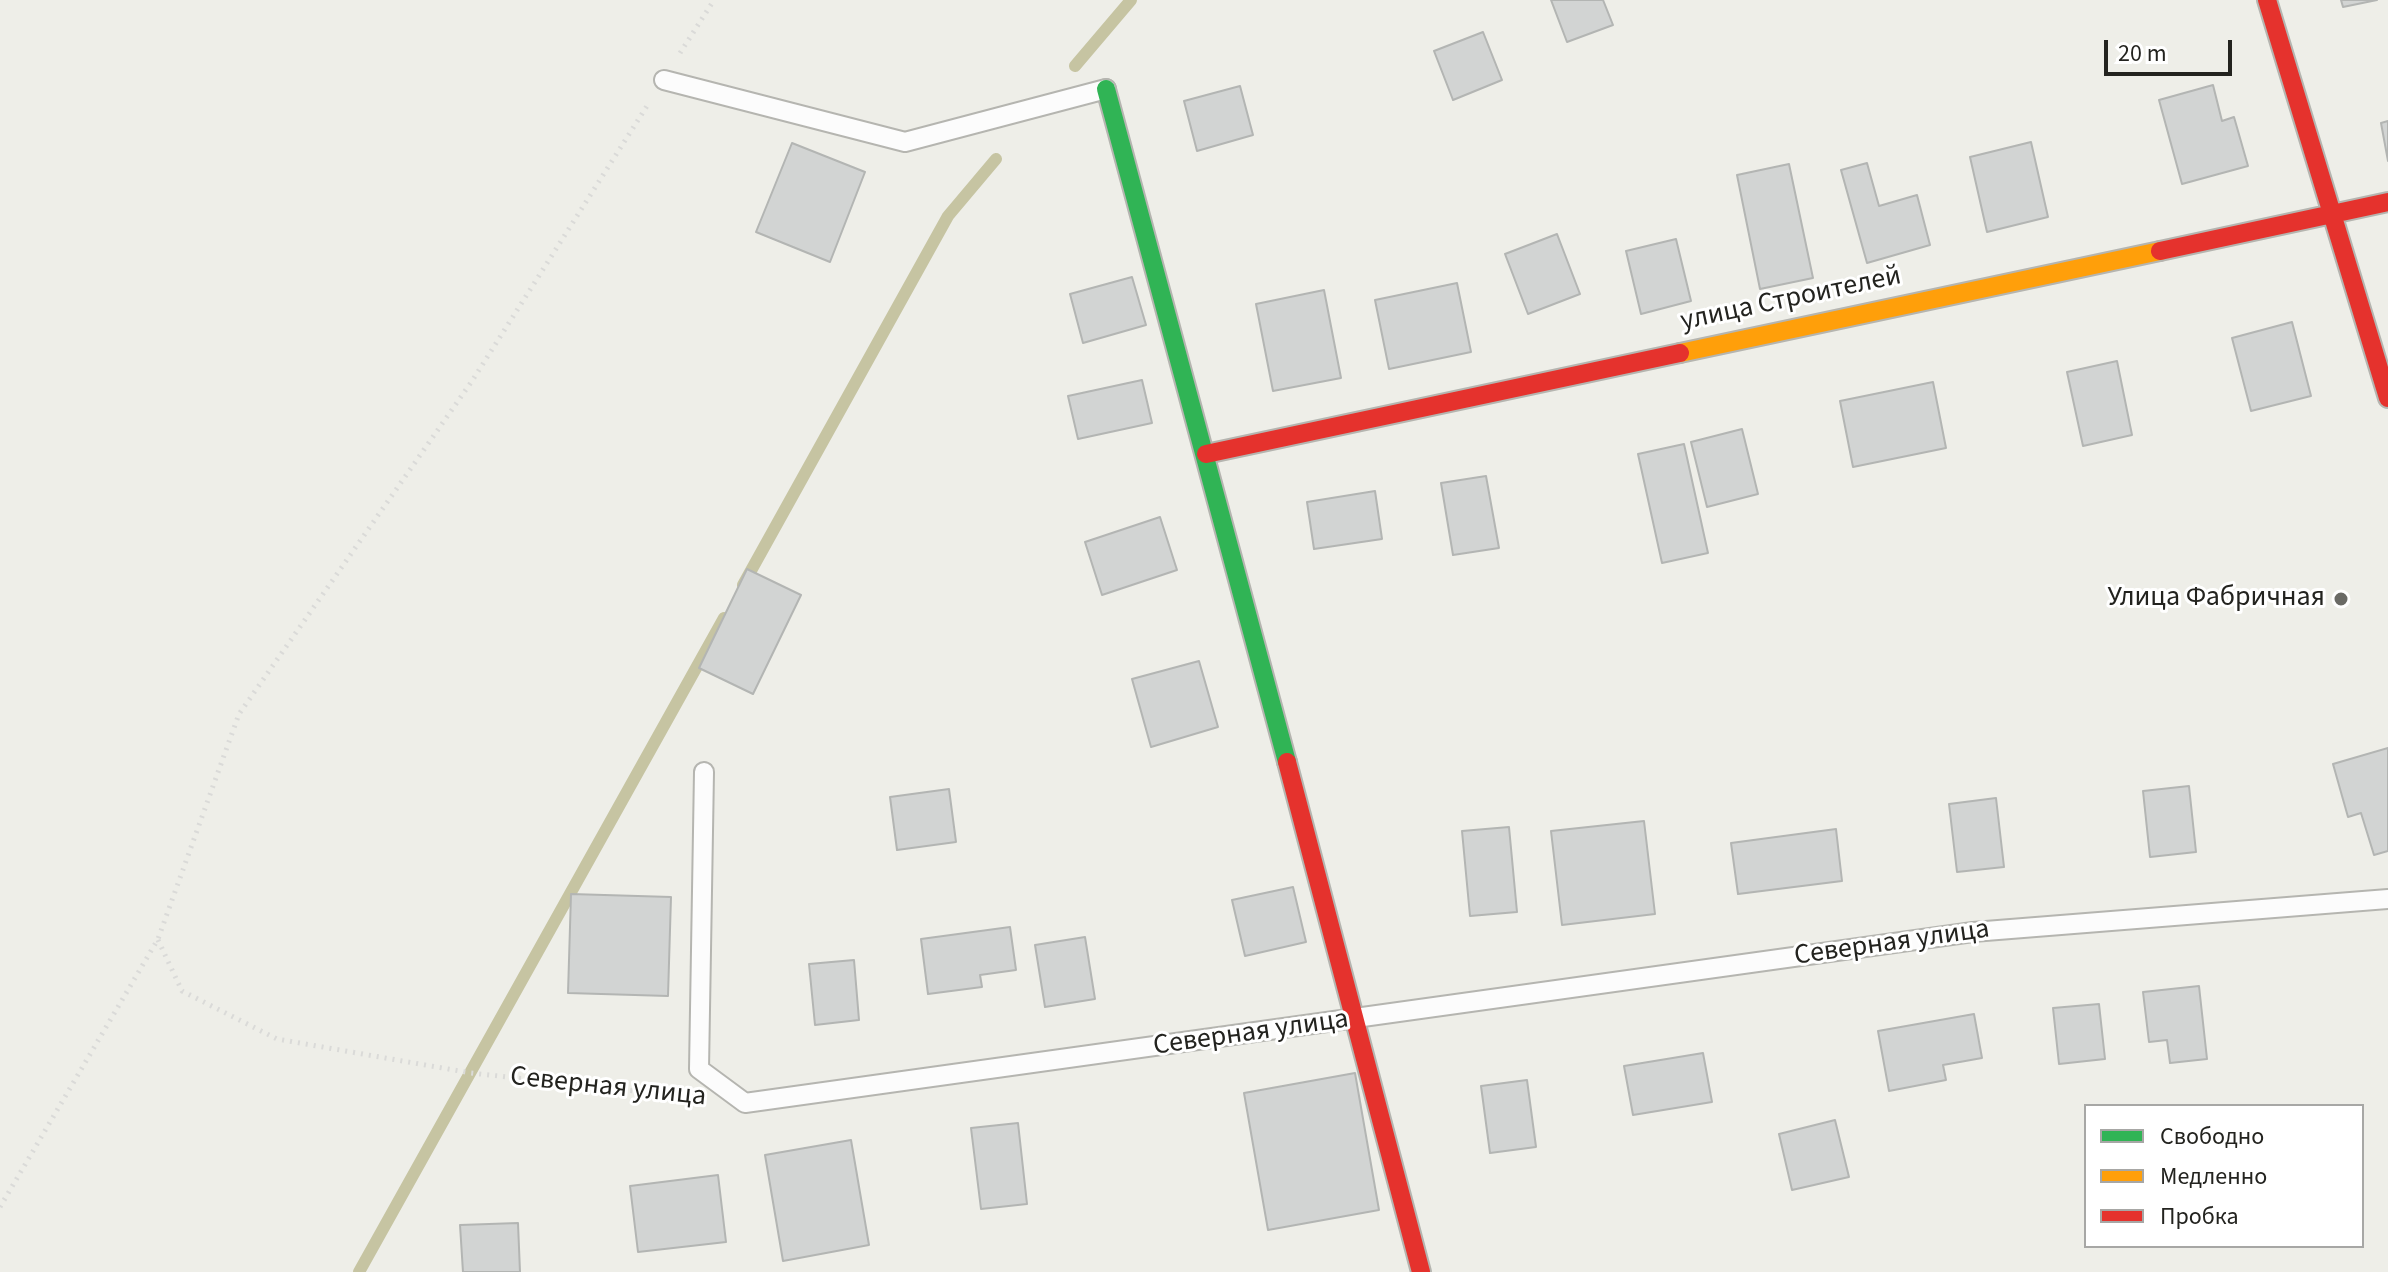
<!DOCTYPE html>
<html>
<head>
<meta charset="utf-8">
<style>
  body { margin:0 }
  #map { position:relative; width:2388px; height:1272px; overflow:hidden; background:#eeeee8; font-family:"Source Sans 3",sans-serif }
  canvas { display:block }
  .legend { position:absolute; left:2084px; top:1104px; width:280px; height:144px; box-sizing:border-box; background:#fff; border:2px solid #a7a7a5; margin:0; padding:10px 14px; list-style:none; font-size:24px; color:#23231f }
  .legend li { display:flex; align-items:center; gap:16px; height:40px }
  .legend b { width:40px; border:2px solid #a7a7a5 }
  .scale { position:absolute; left:2104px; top:40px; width:128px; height:36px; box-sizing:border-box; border:4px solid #23231f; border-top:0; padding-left:10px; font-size:24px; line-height:28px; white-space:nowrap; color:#23231f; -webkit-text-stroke:6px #fff; paint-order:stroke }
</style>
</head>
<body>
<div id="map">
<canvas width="2388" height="1272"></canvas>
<ul class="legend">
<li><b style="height:10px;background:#30b455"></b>Свободно</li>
<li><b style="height:10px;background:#ff9f0a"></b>Медленно</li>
<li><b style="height:10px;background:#e5322d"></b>Пробка</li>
</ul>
<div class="scale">20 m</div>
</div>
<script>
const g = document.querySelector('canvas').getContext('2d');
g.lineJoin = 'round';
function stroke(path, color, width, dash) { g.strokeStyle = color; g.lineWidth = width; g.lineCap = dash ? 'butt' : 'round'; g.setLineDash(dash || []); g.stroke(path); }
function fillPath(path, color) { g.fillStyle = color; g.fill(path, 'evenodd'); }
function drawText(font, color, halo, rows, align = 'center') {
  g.font = font + ' "Source Sans 3",sans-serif'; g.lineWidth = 6; g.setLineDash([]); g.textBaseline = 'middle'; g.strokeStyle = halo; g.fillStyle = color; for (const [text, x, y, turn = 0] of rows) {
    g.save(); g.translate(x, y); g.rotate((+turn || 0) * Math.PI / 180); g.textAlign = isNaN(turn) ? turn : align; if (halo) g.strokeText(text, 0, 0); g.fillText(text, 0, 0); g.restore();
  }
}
const stream = new Path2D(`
  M1075,66L1131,0
  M743,585L948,216L996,159
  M359,1272L724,618`);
const building = new Path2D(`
  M1551,0H1603L1613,25L1567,42Z
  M2341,0H2377L2343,7Z
  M1483,32L1502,80L1453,100L1434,51Z
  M2213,85L2222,121L2234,117L2248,166L2182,184L2159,100Z
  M1240,86L1253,135L1197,151L1184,101Z
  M2388,121V161L2381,123Z
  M2031,142L2048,217L1987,232L1970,157Z
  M792,143L865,172L830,262L756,232Z
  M1867,163L1879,206L1917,195L1930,245L1867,263L1841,170Z
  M1789,164L1813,278L1760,289L1737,175Z
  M1557,234L1580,294L1528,314L1505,254Z
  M1676,239L1691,301L1641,314L1626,251Z
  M1132,277L1146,325L1083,343L1070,294Z
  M1457,283L1471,352L1389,369L1375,300Z
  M1324,290L1341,378L1273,391L1256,304Z
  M2292,322L2311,396L2251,411L2232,338Z
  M2117,361L2132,435L2083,446L2067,372Z
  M1142,380L1152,423L1078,439L1068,396Z
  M1933,382L1946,448L1853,467L1840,401Z
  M1742,429L1758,494L1707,507L1691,442Z
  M1684,444L1708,553L1662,563L1638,454Z
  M1486,476L1499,548L1453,555L1441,483Z
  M1375,491L1382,539L1314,549L1307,502Z
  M1160,517L1177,570L1102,595L1085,542Z
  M747,569L801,595L753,694L699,668Z
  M1199,661L1218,727L1151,747L1132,679Z
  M2388,748V851L2374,855L2361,813L2348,817L2333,764Z
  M2189,786L2196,852L2150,857L2143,791Z
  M949,789L956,842L897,850L890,797Z
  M1996,798L2004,867L1957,872L1949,804Z
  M1644,821L1655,914L1562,925L1551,831Z
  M1509,827L1517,912L1470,916L1462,831Z
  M1836,829L1842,881L1738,894L1731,843Z
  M1293,887L1306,942L1245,956L1232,900Z
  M571,894L671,897L668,996L568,993Z
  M1010,927L1016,970L980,975L982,987L928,994L921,939Z
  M1085,937L1095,999L1045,1007L1035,945Z
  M854,960L859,1020L815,1025L809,964Z
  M2199,986L2207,1059L2170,1063L2167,1040L2149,1042L2143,992Z
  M2099,1004L2105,1059L2059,1064L2053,1008Z
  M1974,1014L1982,1058L1943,1065L1946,1080L1889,1091L1878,1031Z
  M1703,1053L1712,1102L1633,1115L1624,1066Z
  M1355,1073L1379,1210L1268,1230L1244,1093Z
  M1527,1080L1536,1147L1490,1153L1481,1086Z
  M1835,1120L1849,1177L1792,1190L1779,1134Z
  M1018,1123L1027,1204L981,1209L971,1128Z
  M851,1140L869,1245L783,1261L765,1155Z
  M718,1175L726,1242L638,1252L630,1186Z
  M518,1223L520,1272H463L460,1225Z`);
const path = new Path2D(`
  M680,53L714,0
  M158,940L182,991L277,1039L471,1073L681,1096
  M0,1207L158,939L239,714L472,381L647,106`);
const lane = new Path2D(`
  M664,80L905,142L1106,89
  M704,772L699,1069L745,1103L1973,932L2388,899`);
const fast = new Path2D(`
  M1106,89L1287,762`);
const slow = new Path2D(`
  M1680,353L2160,251`);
const jam = new Path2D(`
  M2267,0L2388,398
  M2160,251L2388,202
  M1206,454L1680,353
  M1287,762L1421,1272`);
const markers = [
  [2341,599,8,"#6a6a65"]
];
const streetNames = [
  ["улица Строителей",1791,300,-12],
  ["Северная улица",1892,944,-8],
  ["Северная улица",1251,1034,-8],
  ["Северная улица",608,1088,6]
];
const poiNames = [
  ["Улица Фабричная",2325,599]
];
stroke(stream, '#c6c4a2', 12);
fillPath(building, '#d2d4d3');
stroke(building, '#b3b5b3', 2);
stroke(lane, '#b5b5b0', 22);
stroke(fast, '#b5b5b0', 22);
stroke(slow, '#b5b5b0', 22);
stroke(jam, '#b5b5b0', 22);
stroke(path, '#dadad8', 5, [2, 6]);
stroke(lane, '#fcfcfc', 18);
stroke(fast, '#30b455', 18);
stroke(slow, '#ff9f0a', 18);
stroke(jam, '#e5322d', 18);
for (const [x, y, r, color] of markers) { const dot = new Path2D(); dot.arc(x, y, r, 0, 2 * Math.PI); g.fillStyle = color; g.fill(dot); stroke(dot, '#fff', 3); }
drawText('28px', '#23231f', '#fff', streetNames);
drawText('28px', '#23231f', '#fff', poiNames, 'right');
</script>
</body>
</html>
